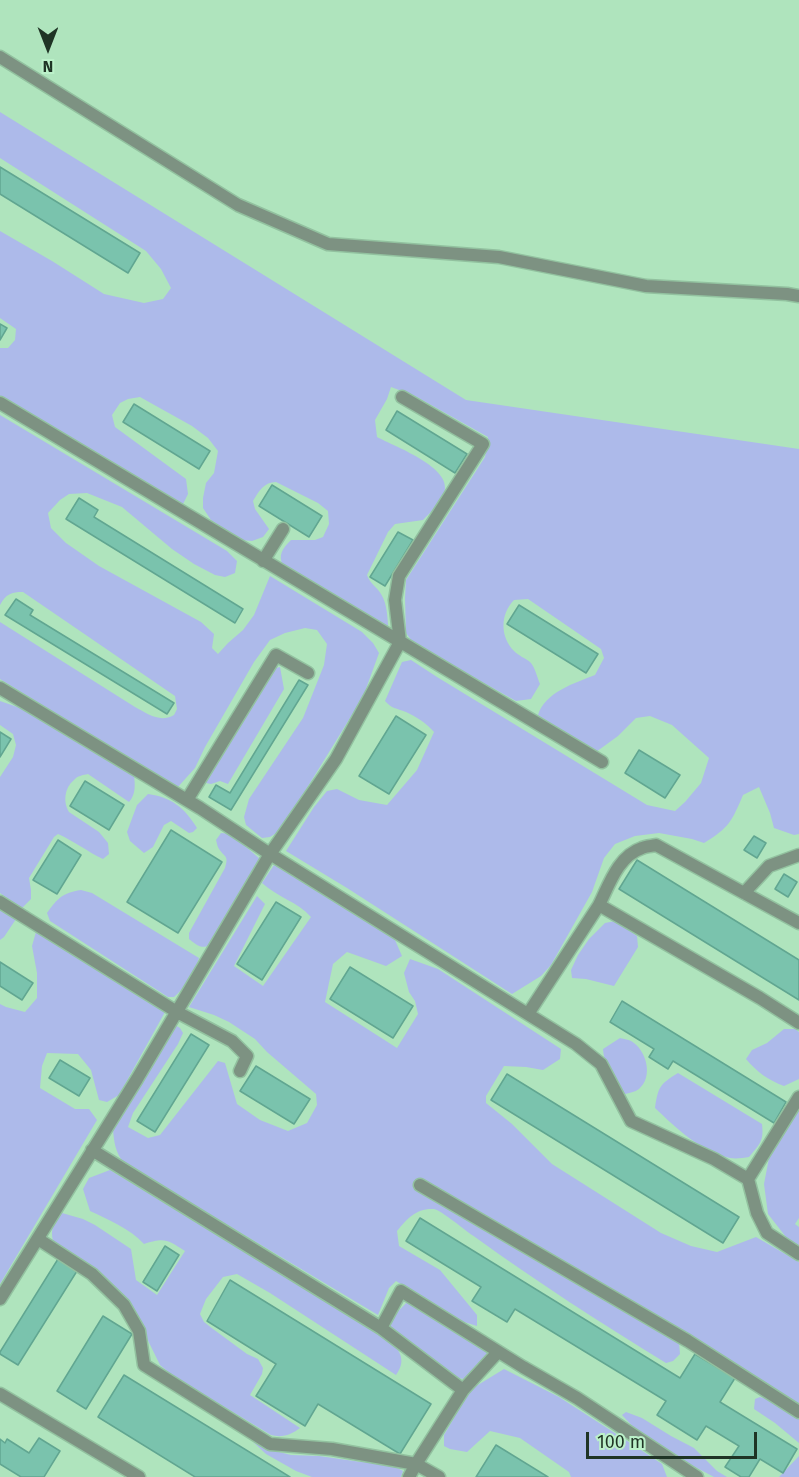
<!DOCTYPE html>
<html>
<head>
<meta charset="utf-8">
<style>
  body { margin:0 }
  #map { position:relative; width:799px; height:1477px; overflow:hidden; background:#afe4bd; font-family:"Fira Sans",sans-serif }
  canvas { display:block }
  .north { position:absolute; left:18px; top:18px; width:60px; height:60px; -webkit-text-stroke:4px #bbf1c9; paint-order:stroke; rotate:180deg; font-size:16px; font-weight:700; line-height:24px; text-align:center; color:#1f3425 }
  .north::after { content:''; display:block; margin:auto; width:21px; height:27px; background:#1f3425; clip-path:polygon(50% 0,100% 100%,50% 72%,0 100%) }
  .scale { position:absolute; left:586px; top:1432px; width:171px; height:27px; box-sizing:border-box; border:3px solid #1f3425; border-top:0; padding-left:8px; font-size:18px; line-height:21px; white-space:nowrap; color:#1f3425; -webkit-text-stroke:4px #bbf1c9; paint-order:stroke }
</style>
</head>
<body>
<div id="map">
<canvas width="799" height="1477"></canvas>
<div class="north">N</div>
<div class="scale">100 m</div>
</div>
<script>
const g = document.querySelector('canvas').getContext('2d');
g.lineJoin = 'round';
function fillPath(path, color) { g.fillStyle = color; g.fill(path, 'evenodd'); }
function stroke(path, color, width, dash) { g.strokeStyle = color; g.lineWidth = width; g.lineCap = dash ? 'butt' : 'round'; g.setLineDash(dash || []); g.stroke(path); }
const green = new Path2D(`
  M0,112L466,400L799,449V834L794,835L774,828L770,813L759,787L743,795C732,821 729,828 704,843L692,839L659,833L635,836L615,844L604,858L592,892L551,965L541,976L512,994L347,888L286,851L314,807L327,791L337,789L359,800L387,805L417,770L434,732C426,723 417,717 406,712C396,708 392,709 385,701L402,662L411,660L437,677L647,805L675,811L685,802L701,783L709,758L672,725L650,716L636,718L618,736L596,752L538,715C545,692 575,683 595,675L604,658L601,649L528,599L514,600C500,614 500,637 514,651C519,656 525,658 530,662C535,667 537,677 540,684L531,699L516,701L414,644L406,633L405,598L406,580L485,457L488,437L415,396L391,387L387,399L375,420L377,437C394,446 448,466 445,489C443,501 431,512 423,520L395,524L388,532L367,575C370,584 377,587 381,594C388,605 387,619 389,632L283,566C278,555 282,549 291,540H315L323,537L329,524L328,511L318,503L276,482C264,482 259,491 253,501L255,509L269,529L263,537L252,541L241,540L211,520L203,508V498L206,483L214,473L218,451L208,438L192,426L140,397L128,399L120,403L112,415L115,427L186,479L188,494L182,506L0,398V348H8L15,340L16,329L0,318V231L52,261L104,294L144,303L163,299L171,288L161,269L146,251L0,158Z
  M0,415L227,551L237,561L235,573L225,577L215,575L194,564L172,549L122,507L87,493L69,494L60,500L48,513L51,528L66,543L99,566L201,622L214,634L212,648L218,654L228,643L243,630L254,615L270,576L362,632L373,643L379,653L363,697L281,830L270,837L262,838L246,825L244,817L249,799L303,718L324,665L327,644L317,630L305,628L285,633L270,640L254,662L205,747L195,768L177,788L0,679V622L135,707C148,714 160,723 174,715L177,709L175,696L23,592C11,592 6,594 0,605Z
  M280,667L284,689L228,784L220,781L211,784L206,783L205,777L272,669Z
  M0,701L23,709L134,775C135,785 136,794 129,802L88,774C83,775 77,776 74,780C64,788 63,803 69,812L99,832L108,843L109,854L103,859C88,852 74,841 58,834L54,837L29,878L31,890V899L22,908L0,893V777L13,757L16,745L13,734L0,725Z
  M148,794C171,797 185,808 197,828L193,832L189,833L171,821L164,825L153,847L144,853L130,841L127,832L137,805Z
  M221,833L231,834L260,859L258,867L211,943C203,951 197,945 189,939V933L225,868C229,855 225,858 219,849C217,846 217,843 216,840Z
  M274,865L365,918L395,940L402,956L386,966L347,952L333,964L325,1002L397,1048L418,1014L415,1001L409,992L404,973L410,959L438,969L561,1049L560,1059L543,1070L526,1067L504,1066L486,1096V1103L512,1124L552,1164L661,1233L691,1246L717,1252L756,1237L799,1262V1405L666,1322L426,1181L420,1180L674,1337L679,1343L680,1354L673,1361L666,1363C601,1323 537,1282 475,1237C467,1232 441,1210 434,1209C416,1208 407,1219 397,1231L399,1246L440,1270L477,1315V1326L461,1321L396,1281L389,1288L378,1315L124,1163C115,1152 114,1142 113,1129L175,1025L180,1028L183,1033L178,1044L133,1113L128,1127L148,1138L160,1135L218,1061L225,1063L237,1104L260,1120L288,1131L307,1123L317,1105L316,1094L267,1052L255,1039L229,1022L214,1015L189,1007L257,896L265,904L234,966L263,986L311,917C298,902 277,897 262,883Z
  M81,890L92,893L199,958C195,972 185,988 174,997H168L50,921L47,913C58,898 62,893 81,890Z
  M0,910L16,919L4,937L0,940Z
  M615,921L637,936L638,947L614,986L586,979L572,978L571,970L578,955L589,939L605,923Z
  M36,932L165,1012L119,1095L107,1102L99,1100L91,1070L78,1054L47,1053L42,1066L40,1088L75,1109H89L97,1120L0,1284V1004L6,1007L25,1012L37,998V973L32,946Z
  M784,1029H795L799,1032V1079L784,1086C768,1080 757,1072 746,1059L752,1050L767,1043Z
  M620,1038C624,1039 631,1040 634,1043C647,1053 653,1077 639,1089C635,1092 629,1093 625,1094C613,1086 604,1063 603,1049Z
  M678,1073L762,1124C764,1141 760,1144 749,1157C743,1158 736,1159 730,1158C700,1151 676,1128 655,1108C658,1087 660,1084 678,1073Z
  M799,1108V1218L795,1224L799,1227V1246L786,1237L768,1214L764,1184L769,1158Z
  M110,1170L387,1339C400,1349 407,1360 396,1375L270,1293L237,1274L223,1277L206,1299L200,1314L204,1322L213,1329L247,1354L258,1359L263,1368L262,1374L250,1395L300,1428C291,1435 282,1438 271,1435L173,1376L160,1365L133,1310L53,1241C50,1228 54,1224 62,1213L83,1219L95,1225L131,1249L136,1280L157,1295L185,1251C168,1240 165,1237 144,1244C129,1228 109,1220 90,1211L83,1189L89,1178Z
  M408,1301L491,1351L472,1372L463,1379L451,1376L391,1329L389,1321Z
  M504,1369L559,1397L638,1448L662,1464L667,1477H571L569,1472L520,1438L490,1431L467,1452L450,1449L444,1446V1435L464,1401L473,1388Z
  M760,1397C775,1401 787,1409 799,1418V1443L775,1423L754,1409L755,1399Z
  M626,1412L642,1418L671,1436L694,1448L717,1471L727,1477H714L684,1461L637,1431L622,1415Z
  M253,1442L267,1449L291,1455L319,1456L361,1462L388,1463L403,1471L401,1477H312L296,1471L266,1454Z
  M799,1456V1477H779Z`);
const building = new Path2D(`
  M0,167L140,253L128,273L0,194Z
  M0,324L7,328L0,340Z
  M134,404L210,451L199,469L123,422Z
  M397,411L467,454L455,473L386,430Z
  M272,485L322,516L309,537L259,506Z
  M79,498L98,510L94,517L243,609L235,623L66,519Z
  M398,532L413,540L385,586L370,577Z
  M16,599L33,610L30,615L174,703L167,714L5,615Z
  M519,605L598,654L586,673L507,624Z
  M299,680L308,685L231,810L209,797L216,785L230,793Z
  M396,716L426,735L389,794L359,776Z
  M0,732L11,739L0,757Z
  M639,750L680,775L665,798L625,773Z
  M85,781L124,805L109,830L70,806Z
  M171,830L222,862L178,933L127,902Z
  M754,836L766,843L757,858L744,850Z
  M58,840L81,855L57,894L33,880Z
  M637,860L799,960V1000L619,889Z
  M784,874L797,882L788,897L775,889Z
  M276,902L301,917L262,980L237,964Z
  M0,962L33,983L22,1000L0,986Z
  M350,967L413,1006L393,1038L330,999Z
  M622,1001L786,1102L774,1123L673,1061L668,1069L649,1057L654,1049L610,1022Z
  M191,1034L209,1045L155,1132L137,1121Z
  M60,1060L90,1078L79,1096L49,1078Z
  M256,1066L310,1099L294,1124L240,1091Z
  M507,1074L739,1217L723,1243L491,1100Z
  M420,1218L680,1378L695,1354L735,1378L720,1402L797,1449L783,1473L760,1459L749,1477H741L725,1467L739,1446L706,1426L697,1440L657,1415L666,1401L515,1309L507,1322L472,1301L481,1287L406,1241Z
  M165,1246L179,1255L157,1291L143,1282Z
  M58,1259L77,1271L18,1365L0,1354V1352Z
  M230,1280L431,1404L400,1454L318,1404L305,1426L256,1396L276,1364L207,1321Z
  M103,1316L132,1334L86,1409L57,1391Z
  M124,1375L290,1477H195L98,1417Z
  M39,1438L60,1451L44,1477H21L0,1464V1439L5,1443L7,1439L29,1453Z
  M496,1445L548,1477H476Z`);
const minor = new Path2D(`
  M0,57L238,205L328,244L499,257L646,286L787,294L799,296
  M0,403L602,762
  M263,561L283,529
  M0,688L200,808L270,854L576,1044L601,1064L631,1121L714,1159L748,1179L757,1213L767,1233L799,1254
  M187,800L276,655L308,673
  M744,893L769,866L799,855
  M0,902L177,1012L232,1041L247,1056L240,1071
  M599,905C609,885 618,856 642,848C646,846 652,846 656,845L799,923
  M528,1014L599,905L760,998L799,1023
  M92,1150L381,1328L463,1390
  M748,1179L799,1097
  M420,1185L688,1341L799,1412
  M38,1239L92,1274L124,1305L139,1331L144,1365L270,1444L332,1449L416,1464L463,1390L498,1352
  M0,1299L137,1079L270,854L336,759L400,642L395,600L399,576L483,444L402,397
  M381,1328L401,1291L523,1367L577,1398L697,1477
  M0,1394L139,1477
  M409,1477L416,1464L439,1477`);
fillPath(green, '#adbaea');
fillPath(building, '#7ac3ad');
stroke(building, '#61a691', 1.5);
stroke(minor, '#92c19f', 15);
stroke(minor, '#7d9282', 12);
</script>
</body>
</html>
